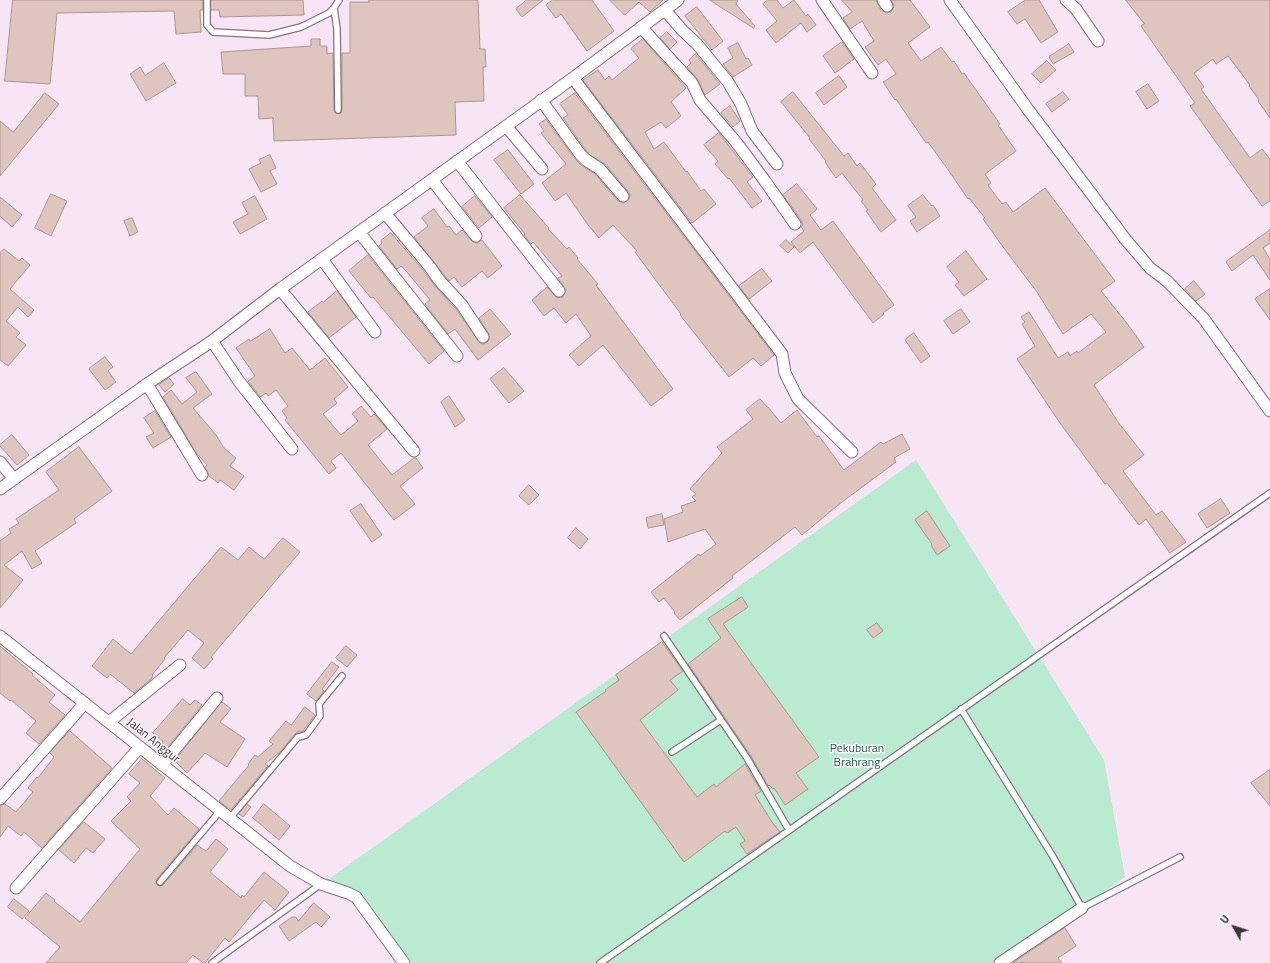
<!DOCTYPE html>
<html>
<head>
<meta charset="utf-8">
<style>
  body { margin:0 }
  #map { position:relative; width:1270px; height:963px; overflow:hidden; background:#f7e5f5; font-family:"Titillium Web",sans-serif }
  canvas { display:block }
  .north { position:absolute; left:1214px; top:907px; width:40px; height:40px; -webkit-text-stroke:3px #fdf6fc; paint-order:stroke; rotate:309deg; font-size:11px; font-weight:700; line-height:16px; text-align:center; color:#3c363c }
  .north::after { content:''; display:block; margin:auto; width:14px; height:18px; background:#3c363c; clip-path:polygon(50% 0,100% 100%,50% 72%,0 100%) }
</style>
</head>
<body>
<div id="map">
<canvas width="1270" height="963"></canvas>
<div class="north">U</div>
</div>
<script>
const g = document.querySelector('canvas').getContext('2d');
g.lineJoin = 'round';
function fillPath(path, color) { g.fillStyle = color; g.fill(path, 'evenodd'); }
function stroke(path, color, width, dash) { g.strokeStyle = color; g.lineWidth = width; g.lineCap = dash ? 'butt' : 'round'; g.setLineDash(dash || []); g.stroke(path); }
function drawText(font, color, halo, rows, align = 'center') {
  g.font = font + ' "Titillium Web",sans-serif'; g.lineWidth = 3; g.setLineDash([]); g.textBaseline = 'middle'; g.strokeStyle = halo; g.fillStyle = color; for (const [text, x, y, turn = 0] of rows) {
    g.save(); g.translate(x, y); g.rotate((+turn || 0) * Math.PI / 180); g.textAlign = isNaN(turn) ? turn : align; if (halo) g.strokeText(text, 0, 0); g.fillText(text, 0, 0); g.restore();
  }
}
const green = new Path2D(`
  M916,460L1104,760L1125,877L1003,963H412L366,900L326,881Z`);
const building = new Path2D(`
  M13,0H203V10H200L201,32L176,34L174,11L57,13L50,84L5,81Z
  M211,0H303L304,15L220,17L219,10H211Z
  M369,0H478L480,49H485L486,67H483L484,101L455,102L456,135L274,141L273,118L259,119L258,96H245V74H223L221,52L311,46V39H320V46H327V54L333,53L334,110L336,113L340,114L342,110V53H350V2H369Z
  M527,0H543L522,17L516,9Z
  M553,0H592L614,31L587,51L561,14L556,18L546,5Z
  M610,0H663L650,12L639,2L625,15Z
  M710,0H738L736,4L755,26L754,28Z
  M768,0H777L783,8L794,0L806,16L808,14L816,25L807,32L801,23L776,43L766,30L777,21L763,4Z
  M842,0H876L881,10L887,13L891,12L893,9L894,5L891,0H910L930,27L908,43L921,61L941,47L952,62L954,61L962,74L964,73L1000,124L998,125L1016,151L985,174L991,183L988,185L1002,204L1006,202L1013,212L1045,188L1115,281L1101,291L1126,322L1144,347L1094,385L1118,422L1144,455L1123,471L1156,515L1162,511L1186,542L1170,553L1146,519L1139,525L1107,483L1105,484L1060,423L1017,359L1035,346L1022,324L1025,322L1021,317L1029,312L1058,358L1068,352L1070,356L1077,351L1078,353L1106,332L1091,314L1063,334L1037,292L1006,251L983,219L985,218L969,198L968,199L949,171L928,142L926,143L896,99L895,100L883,82L896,74L886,59L878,65L865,47L874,41L862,21L850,29L843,18L852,12Z
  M1026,0H1039L1058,32L1041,43L1025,19L1017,24L1008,12Z
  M1126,0H1270V118L1258,101L1259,100L1249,86L1250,85L1228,56L1216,64L1213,59L1194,73L1204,87L1201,89L1250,158L1262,149L1270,159V201L1262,206L1190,106L1195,103L1141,26L1144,24Z
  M697,7L723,41L712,50L685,16Z
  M667,32L677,42L670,49L660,38Z
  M643,39L686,88L671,102L681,116L666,128L661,122L645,132L654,149L664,142L686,172L687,171L701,191L704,189L716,204L692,223L583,80L598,70L605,80L609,76L612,80L639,58L631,49Z
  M842,42L854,59L835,73L823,56Z
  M738,43L746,59L748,58L752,65L733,77L723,64L733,58L728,48Z
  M1069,44L1074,52L1053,64L1049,57Z
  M696,54L720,84L705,95L698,80L687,67L691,63L689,60Z
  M1047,61L1056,70L1041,83L1032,74Z
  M164,63L176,83L146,101L130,74L140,67L145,75Z
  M839,76L847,87L824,105L816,93Z
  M1148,84L1159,101L1147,109L1136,92Z
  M793,92L844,156L848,153L857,166L860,163L876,184L872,188L896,220L881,232L866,211L868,210L861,201L863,200L842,173L836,178L825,162L826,161L809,139L810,138L781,102Z
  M1063,92L1069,99L1052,112L1046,104Z
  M45,93L59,104L0,176V121L13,132Z
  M575,93L774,355L761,366L753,358L729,377L688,325L680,315L681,314L649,271L635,252L637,251L613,225L599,238L588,225L566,193L555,201L542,183L566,164L541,133L544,131L539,124L546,119L575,159L582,166L595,174L618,201L624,203L629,199L630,195L628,191L605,164L590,155L585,149L563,118L568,115L560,104Z
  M730,106L740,121L733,127L721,113Z
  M719,133L753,177L747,182L762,201L752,208L729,178L728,179L715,164L718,161L704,145Z
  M508,150L534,184L521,194L494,160Z
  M270,155L276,168L270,171L277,184L261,192L249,169L261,163L259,160Z
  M797,184L817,209L810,215L821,230L833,221L894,305L883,313L884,314L873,323L813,242L800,253L791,242L804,231L801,227L803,225L801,220L783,195Z
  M51,194L67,201L51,236L35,228Z
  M520,195L549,228L548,229L567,249L569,247L578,258L577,259L598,284L596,285L673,389L651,406L603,345L579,366L569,355L591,336L576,314L566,323L554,308L544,316L532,300L547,287L557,298L563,297L566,290L558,278L562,276L533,242L531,244L524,235L525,234L504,208Z
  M923,195L932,206L933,205L940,216L917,232L910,221L916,217L908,206Z
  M255,196L267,219L240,234L233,222L248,214L242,203Z
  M475,196L492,217L479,228L462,207Z
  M0,197L22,215L12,227L0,216Z
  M434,209L447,227L449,226L456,235L462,230L473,242L477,243L482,240L502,266L488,278L482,271L462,287L454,277L449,281L414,237L428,226L422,218Z
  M132,218L138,232L130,236L124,221Z
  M1270,230V243L1263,248L1270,259V280L1253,255L1232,271L1226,262Z
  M391,233L424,271L434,285L456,309L480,343L484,344L489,340V334L479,318L490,309L511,334L478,360L455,329L448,334L425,304L430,300L407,272L401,266L397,269L379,246L382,243L381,241Z
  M786,240L794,247L788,253L780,246Z
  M4,249L19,261L22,258L30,265L10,289L34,310L28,317L18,307L6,321L20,333L16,337L26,345L8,366L0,360V253Z
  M966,251L987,279L964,296L955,285L959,282L947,267Z
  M368,255L444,351L429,364L373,297L371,298L349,271Z
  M762,269L772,281L749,299L739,286Z
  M1194,281L1205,294L1196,301L1185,289Z
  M1270,289V320L1255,299Z
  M337,291L356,317L329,338L308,312L322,301L323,302Z
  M961,309L970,322L953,334L944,321Z
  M270,329L285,353L292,348L310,370L325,358L348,387L334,399L337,403L323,414L341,435L358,421L352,414L361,406L371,417L374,414L387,429L368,445L392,475L414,458H416L423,468L400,486L415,504L394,520L341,453L331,461L336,468L329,474L285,420L287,418L282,411L288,406L276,390L268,396L266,393L260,397L248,381L255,376L236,348L249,339L250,341Z
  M914,333L930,356L921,363L905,340Z
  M105,357L113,367L108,371L116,382L105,390L89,369Z
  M504,368L524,391L509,403L490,379Z
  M196,372L212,394L193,408L216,435L224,448L236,458L230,466L244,476L234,490L220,480L218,483L209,476L205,467L207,465L195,451L163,397L171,390L182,404L197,392L186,378Z
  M169,378L174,384L165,392L159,385Z
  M449,396L465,420L455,427L441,402Z
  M760,399L767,407H768L781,423L797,410L817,437L819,436L844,470L881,442L883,444L902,434L910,449L894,458L896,462L842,502L802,535L795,527L732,576L733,578L680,620L674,613L675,612L664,598L659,602L651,592L699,554L700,556L716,544L705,529L668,542L664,519L683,512L681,506L696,501L692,497L696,494L690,489L722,453L717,447L753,419L746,410Z
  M155,411L171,437L153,448L146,437L154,433L144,418Z
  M12,435L29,455L17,465L0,446V445Z
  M79,447L112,491L74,519L76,523L35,551L42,563L32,569L22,551L4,565L23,580L0,608V541L11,533L9,529L19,523L16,519L59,490L46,472Z
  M529,485L539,495L529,505L519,496Z
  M1221,499L1230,513L1207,528L1198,514Z
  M361,504L382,535L372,542L350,511Z
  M927,511L950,546L937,555L931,545L932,544L915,520Z
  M662,514L664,525L648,528L646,518Z
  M576,528L588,539L580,549L568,538Z
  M283,538L300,552L211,657L213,659L204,669L192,658L204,643L188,630L164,658L165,659L152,675L153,676L151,679L134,693L110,674L107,678L92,666L113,639L131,654L221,547L238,560L249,547L264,559Z
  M742,597L748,607L723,624L819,757L796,773L808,789L785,805L774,788L773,789L769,785L768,786L751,756L688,664L721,638L708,619Z
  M877,623L883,631L873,638L867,630Z
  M662,642L683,671L670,680L678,690L640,720L697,797L714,784L716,787L745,764L761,791L755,795L772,822L780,832L747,854L740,844L745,841L736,827L727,833L725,831L684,862L576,712L606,691L605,690L619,680L616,675Z
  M0,646L33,674L32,675L55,695L49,702L65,715L39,744L26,733L36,721L11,700L10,701L0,693Z
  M346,646L357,655L347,667L336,658Z
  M332,662L339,667L322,689L324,691L316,701L307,694Z
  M183,699L190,705L195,700L202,705L163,753L157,748L163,741L153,733Z
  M222,702L231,709L220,722L245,739L227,767L205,753L187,773L175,761Z
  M305,707L315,715L303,731L301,732L299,731L295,734L281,751L265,764L268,766L231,810L219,801L249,765L248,764L255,755L258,757L273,744L269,741L286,721L291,725Z
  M70,731L112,768L42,848L24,832L21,836L8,826L0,837V806L5,804L16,812L33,792L28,788L37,777L38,778L54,757L50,753Z
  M142,759L165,778L150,796L168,815L174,808L199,829L157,879L156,882L157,885L160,886L163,885L197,845L206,851L216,839L228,849L210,872L241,898L242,895L244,897L264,872L289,892L275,910L264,900L229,942L225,938L205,963H203L193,955L186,963H46L60,947L25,918L46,893L55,900L54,901L80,922L140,849L111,821L131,801L127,797L140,783L129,774Z
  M1270,770V806L1251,783Z
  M247,804L251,807L243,817L239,814Z
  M264,804L290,826L279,840L253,818Z
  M84,822L105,839L93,853L86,848L74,863L59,850Z
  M14,899L29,911L22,919L8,907Z
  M314,903L330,917L321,927L316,922L289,941L279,926L292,917H296L298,921Z
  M1065,928L1076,946L1058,958L1062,963H1013Z`);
const service = new Path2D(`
  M207,0V25L213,32L269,35L301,27L329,13L334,8L339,0
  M334,8L337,29L338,110
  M664,636L747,758L789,830
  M961,709L1052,855L1082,908L1180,857
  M672,752L721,720
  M230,818L298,737L306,735L320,716L319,704L342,676
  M160,882L220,811
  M212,963L321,884
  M600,963L1270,493`);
const minor = new Path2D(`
  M822,0L872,73
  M883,0L887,6
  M950,0L1027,108L1126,240L1150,268L1167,281L1204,319L1270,411
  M1066,0L1076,9L1098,41
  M665,10L682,30L697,44L728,82L741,104L752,131L777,164
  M641,27L692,83L700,100L736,142L765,181L795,224
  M573,78L782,354L785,373L798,399L852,452
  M541,100L580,154L586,160L600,169L623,196
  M506,126L542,169
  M457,161L559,291
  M432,180L476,236
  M385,213L430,267L439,280L462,305L483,337
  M359,232L457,356
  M322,259L375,332
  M280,289L414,451
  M212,341L238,380L292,449
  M147,384L202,475
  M0,462L14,479
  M0,489L147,384L212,341L280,289L573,78L678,0
  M0,636L290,866L321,884L348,893L356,897L404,963
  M109,722L180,665
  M162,765L217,698
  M0,799L85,703
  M16,888L140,747
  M1000,963L1082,908`);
const streetNames = [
  ["Jalan Anggur",153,741,39]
];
const parkNames = [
  ["Pekuburan",857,749],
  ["Brahrang",857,763]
];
fillPath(green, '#b8ebcf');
fillPath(building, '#dec6bf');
stroke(building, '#ac958e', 1);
stroke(service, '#837382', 8);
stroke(minor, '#837382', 13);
stroke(service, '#fff', 5.5);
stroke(minor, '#fff', 11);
drawText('12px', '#3c363c', '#fdf6fc', streetNames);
drawText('12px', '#235d43', '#fdf6fc', parkNames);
</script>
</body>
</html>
